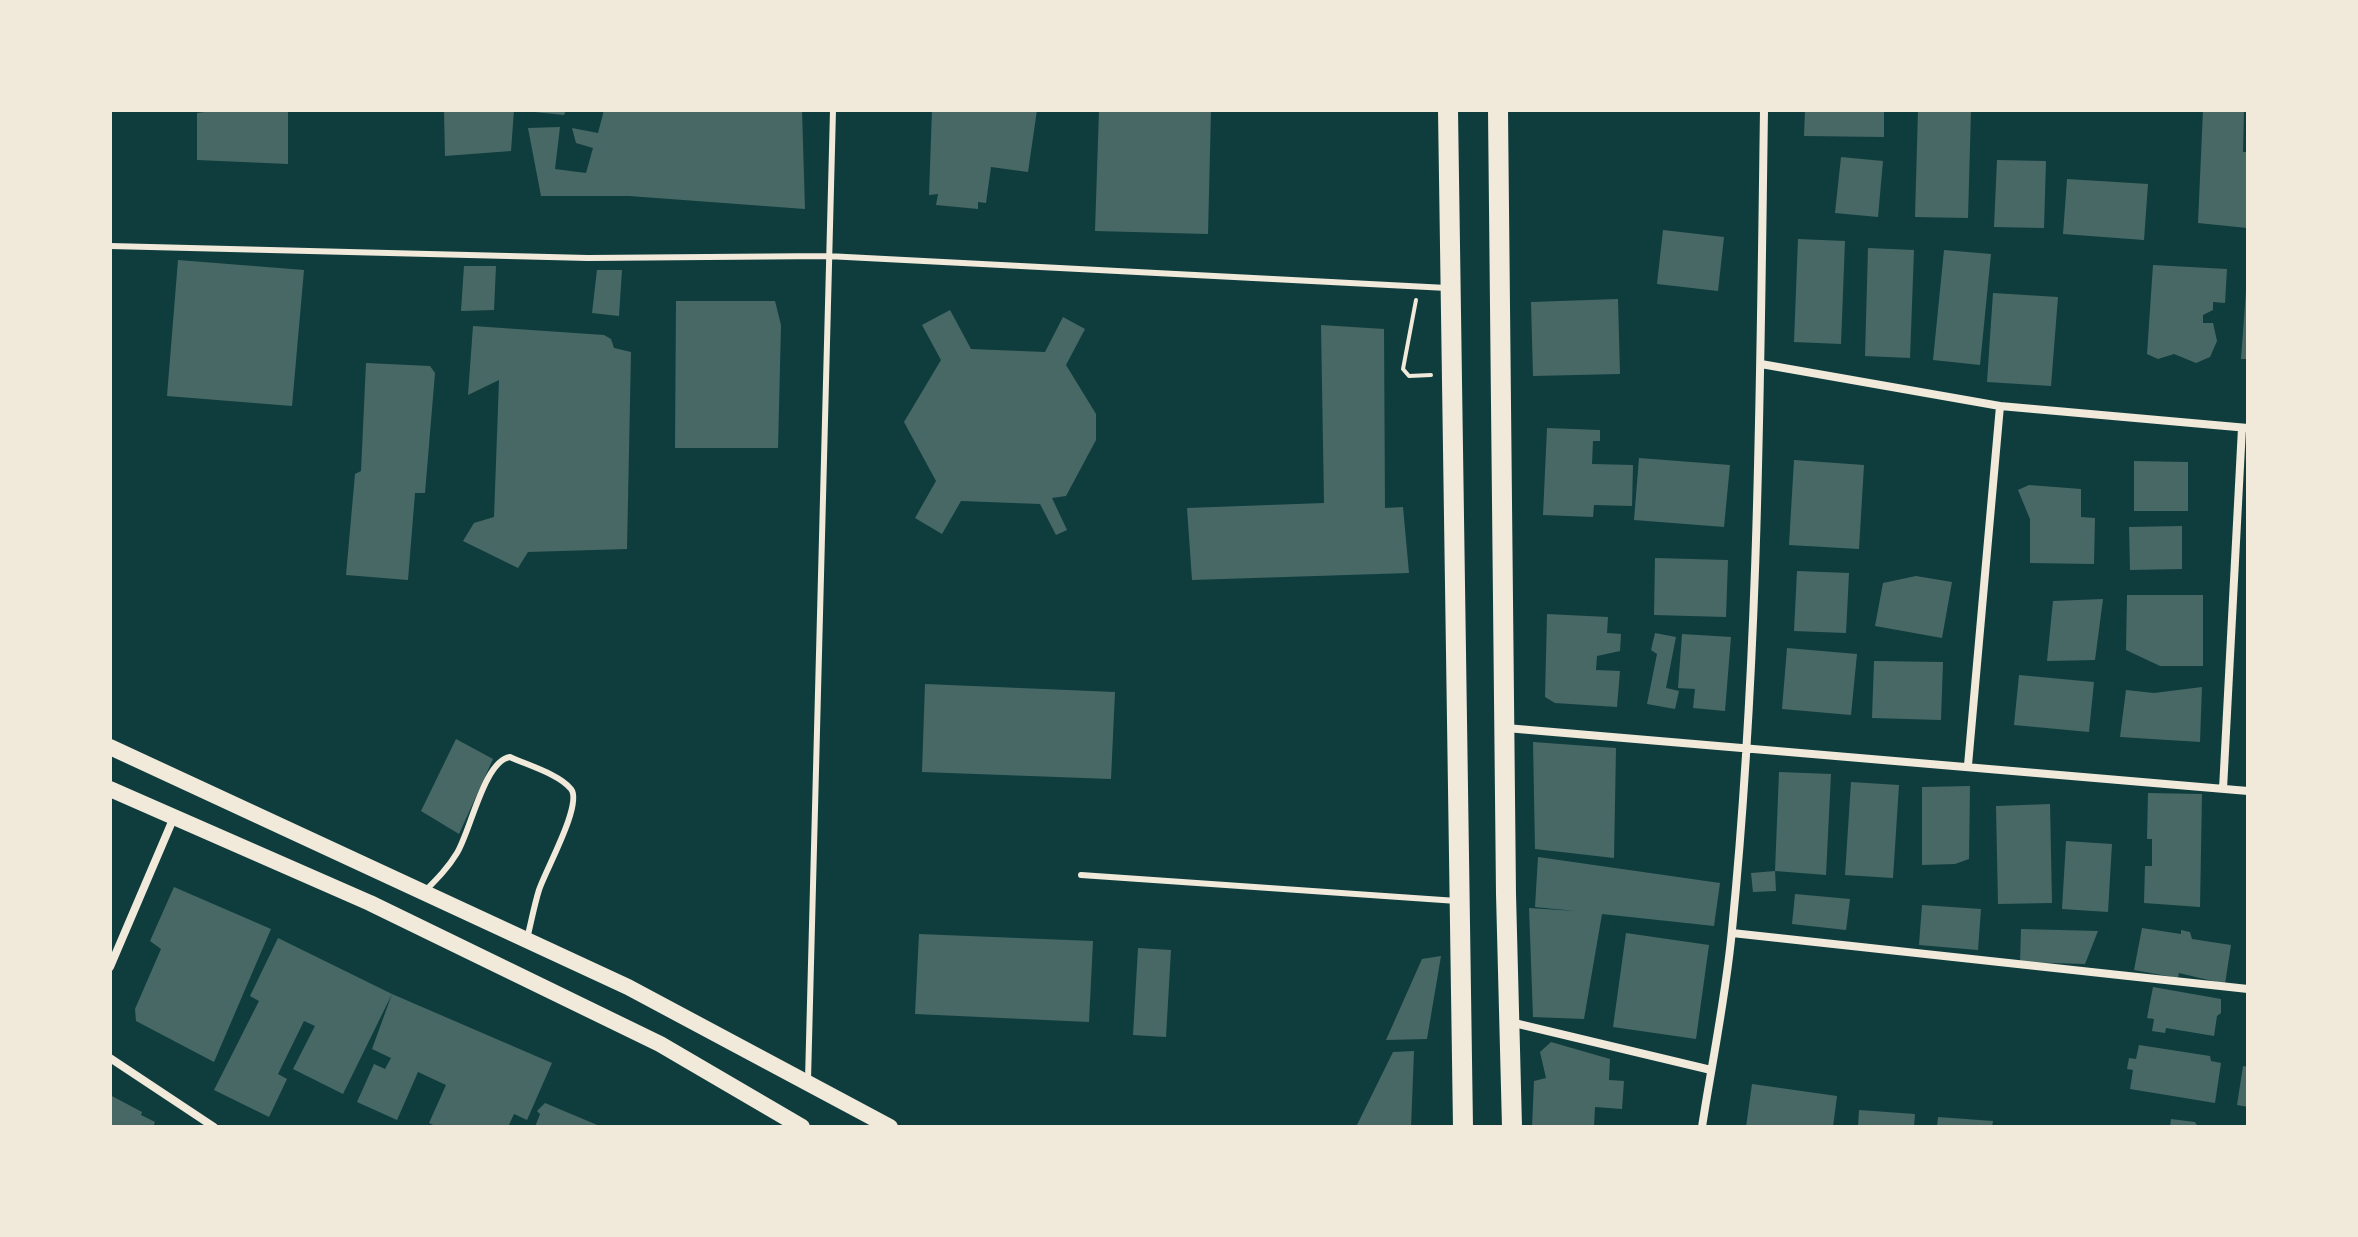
<!DOCTYPE html>
<html>
<head>
<meta charset="utf-8">
<style>
  body { margin:0 }
  #map { position:relative; width:2358px; height:1237px; overflow:hidden; background:#0f3d3e; font-family:Quicksand,sans-serif }
  canvas { display:block }
  .frame { position:absolute; inset:0; border:112px solid #f1e9da; pointer-events:none }
</style>
</head>
<body>
<div id="map">
<canvas width="2358" height="1237"></canvas>
<div class="frame"></div>
</div>
<script>
const g = document.querySelector('canvas').getContext('2d');
g.lineJoin = 'round';
function fillPath(path, color) { g.fillStyle = color; g.fill(path, 'evenodd'); }
function stroke(path, color, width, dash) { g.strokeStyle = color; g.lineWidth = width; g.lineCap = dash ? 'butt' : 'round'; g.setLineDash(dash || []); g.stroke(path); }
const building = new Path2D(`
  M221,110H288V164L197,160V113Z
  M444,110H514L511,151L445,156Z
  M515,110H566L564,115Z
  M604,110H802L805,209L629,196H541L528,128L560,127L555,169L586,173L593,148L576,143L572,128L598,133Z
  M932,110H1037L1028,172L991,167L986,203L978,202V209L936,205L938,194L929,195Z
  M1099,110H1211L1208,234L1095,231Z
  M1805,110H1884V137L1804,136Z
  M1918,110H1971L1968,218L1915,217Z
  M2203,110H2244L2243,152H2248L2247,228L2198,223Z
  M1841,157L1883,161L1878,217L1835,213Z
  M1997,160L2046,161L2044,228L1994,227Z
  M2067,179L2148,184L2144,240L2063,234Z
  M1663,230L1724,237L1718,291L1657,284Z
  M1798,239L1845,241L1841,344L1794,342Z
  M1868,248L1914,250L1910,358L1865,356Z
  M1944,250L1991,254L1980,365L1933,360Z
  M178,260L304,270L292,406L167,396Z
  M2153,265L2227,269L2225,303L2213,302V310L2203,315V323H2213L2217,341L2210,357L2196,363L2174,354L2158,359L2147,354Z
  M464,266H496L494,310L461,311Z
  M597,270H622L619,316L592,313Z
  M2246,291H2248V359H2241Z
  M1993,293L2058,297L2051,386L1987,382Z
  M1618,299L1620,374L1533,376L1531,302Z
  M676,301H775L781,325L778,448H675Z
  M950,310L971,349L1045,352L1063,317L1085,329L1066,365L1096,414V440L1066,496L1052,498L1067,530L1056,535L1040,504L961,501L942,534L915,518L936,481L904,422L941,360L922,325Z
  M1321,325L1384,329L1385,508L1403,507L1409,573L1192,580L1187,508L1324,503Z
  M473,326L604,335L611,339L614,348L631,352L627,549L528,552L518,568L463,541L474,523L494,517L499,380L468,395Z
  M366,363L430,366L435,373L425,493H415L408,580L346,575L355,474L361,471Z
  M1547,428L1600,430V441H1593L1592,464L1633,465L1632,506L1594,505L1593,517L1543,515Z
  M1639,458L1730,465L1724,527L1634,520Z
  M1794,460L1864,465L1859,549L1789,545Z
  M2134,461L2188,462V511H2134Z
  M2029,485L2081,489V517L2095,518L2094,564L2030,563V519L2018,490Z
  M2182,526V569L2130,570L2129,527Z
  M1655,558L1728,560L1726,617L1654,615Z
  M1797,571L1849,573L1846,633L1794,631Z
  M1916,576L1952,582L1942,638L1875,626L1883,583Z
  M2127,595H2203V666H2160L2126,650Z
  M2103,599L2095,660L2047,661L2053,601Z
  M1547,614L1608,617L1607,633L1621,634L1620,651L1597,656L1596,670L1620,671L1617,707L1555,703L1545,697Z
  M1655,633L1676,637L1666,688L1679,691L1675,709L1647,704L1657,654L1651,650Z
  M1682,634L1731,637L1725,711L1693,708L1695,689L1678,688Z
  M1787,648L1857,654L1851,715L1782,709Z
  M1874,661L1943,662L1941,720L1872,718Z
  M2019,675L2094,682L2089,732L2014,725Z
  M925,684L1115,692L1111,779L922,772Z
  M2202,687L2200,742L2120,737L2126,690L2154,693Z
  M456,739L493,759L459,834L421,811Z
  M1533,742L1616,748L1614,858L1535,849Z
  M1779,772L1831,774L1826,875L1775,871L1776,891L1753,892L1751,873L1775,871Z
  M1851,782L1899,785L1893,878L1845,875Z
  M1970,786L1969,859L1955,864L1922,865V787Z
  M2148,793L2202,794L2200,907L2144,903L2145,866H2152V839H2147Z
  M2050,804L2052,903L1998,904L1996,806Z
  M2066,841L2112,844L2108,912L2062,909Z
  M1538,857L1720,883L1714,926L1602,914L1584,1019L1533,1017L1529,908L1575,911L1535,907Z
  M174,887L271,929L214,1062L136,1021L135,1009L161,949L150,941Z
  M1795,894L1850,899L1846,930L1792,924Z
  M1922,905L1981,909L1978,950L1919,945Z
  M2142,928L2181,934V930L2190,932L2192,939L2231,945L2225,984L2179,973L2178,978L2134,970Z
  M2021,929L2098,931L2085,964L2020,962Z
  M1626,933L1709,945L1696,1039L1613,1027Z
  M919,934L1093,941L1089,1022L915,1014Z
  M278,938L392,994L343,1094L293,1069L315,1026L304,1021L278,1074L287,1079L269,1117L214,1090L259,1001L250,996Z
  M1138,948L1171,950L1166,1037L1133,1035Z
  M1441,956L1427,1039L1386,1040L1422,959Z
  M2153,987L2221,999V1013L2217,1016L2214,1036L2166,1028L2165,1033L2152,1031L2154,1019L2147,1018Z
  M392,994L552,1063L527,1120L514,1114L508,1127H437L429,1123L446,1085L418,1072L397,1120L357,1102L374,1064L385,1069L391,1058L372,1049Z
  M1551,1042L1610,1059L1609,1080L1624,1081L1622,1109L1595,1107L1594,1127H1532L1534,1081L1546,1078L1540,1052Z
  M2139,1045L2210,1056L2211,1061L2221,1063L2215,1103L2130,1089L2133,1070L2127,1069L2129,1058L2136,1059Z
  M1414,1051L1411,1127H1356L1393,1052Z
  M2243,1066L2248,1067V1107L2237,1105Z
  M1752,1084L1837,1096L1833,1127H1746Z
  M110,1095L142,1112L141,1115L155,1122L153,1127H110Z
  M545,1103L602,1127H535L540,1114L537,1111Z
  M1859,1110L1915,1114L1914,1127H1858Z
  M1938,1117L1993,1121L1992,1127H1937Z
  M2171,1119L2195,1122L2198,1127H2170Z`);
const path = new Path2D(`
  M1416,300L1403,369L1409,376L1431,375`);
const service = new Path2D(`
  M110,246L588,258L827,256L1447,288
  M1081,875L1457,901
  M425,891C437,879 448,868 457,853C471,830 484,761 510,757C527,765 559,774 571,789C583,804 545,871 539,890C534,906 531,923 527,939
  M808,1080L833,110`);
const minor = new Path2D(`
  M1761,364L2000,406
  M1506,728L2248,791
  M1968,765L2000,406L2248,428
  M2223,789L2242,428
  M1732,933L2248,989
  M110,967L174,817
  M1510,1022L1711,1070
  M110,1058L214,1127
  M1702,1127C1712,1062 1726,996 1732,930C1759,658 1760,383 1764,110`);
const secondary = new Path2D(`
  M110,747L628,987L890,1127
  M110,789L370,903L660,1044L802,1127`);
const primary = new Path2D(`
  M1448,110L1463,1127
  M1498,110L1506,894L1512,1127`);
fillPath(building, '#486865');
stroke(path, '#f1e9da', 4);
stroke(service, '#f1e9da', 6);
stroke(minor, '#f1e9da', 8);
stroke(secondary, '#f1e9da', 16);
stroke(primary, '#f1e9da', 20);
</script>
</body>
</html>
